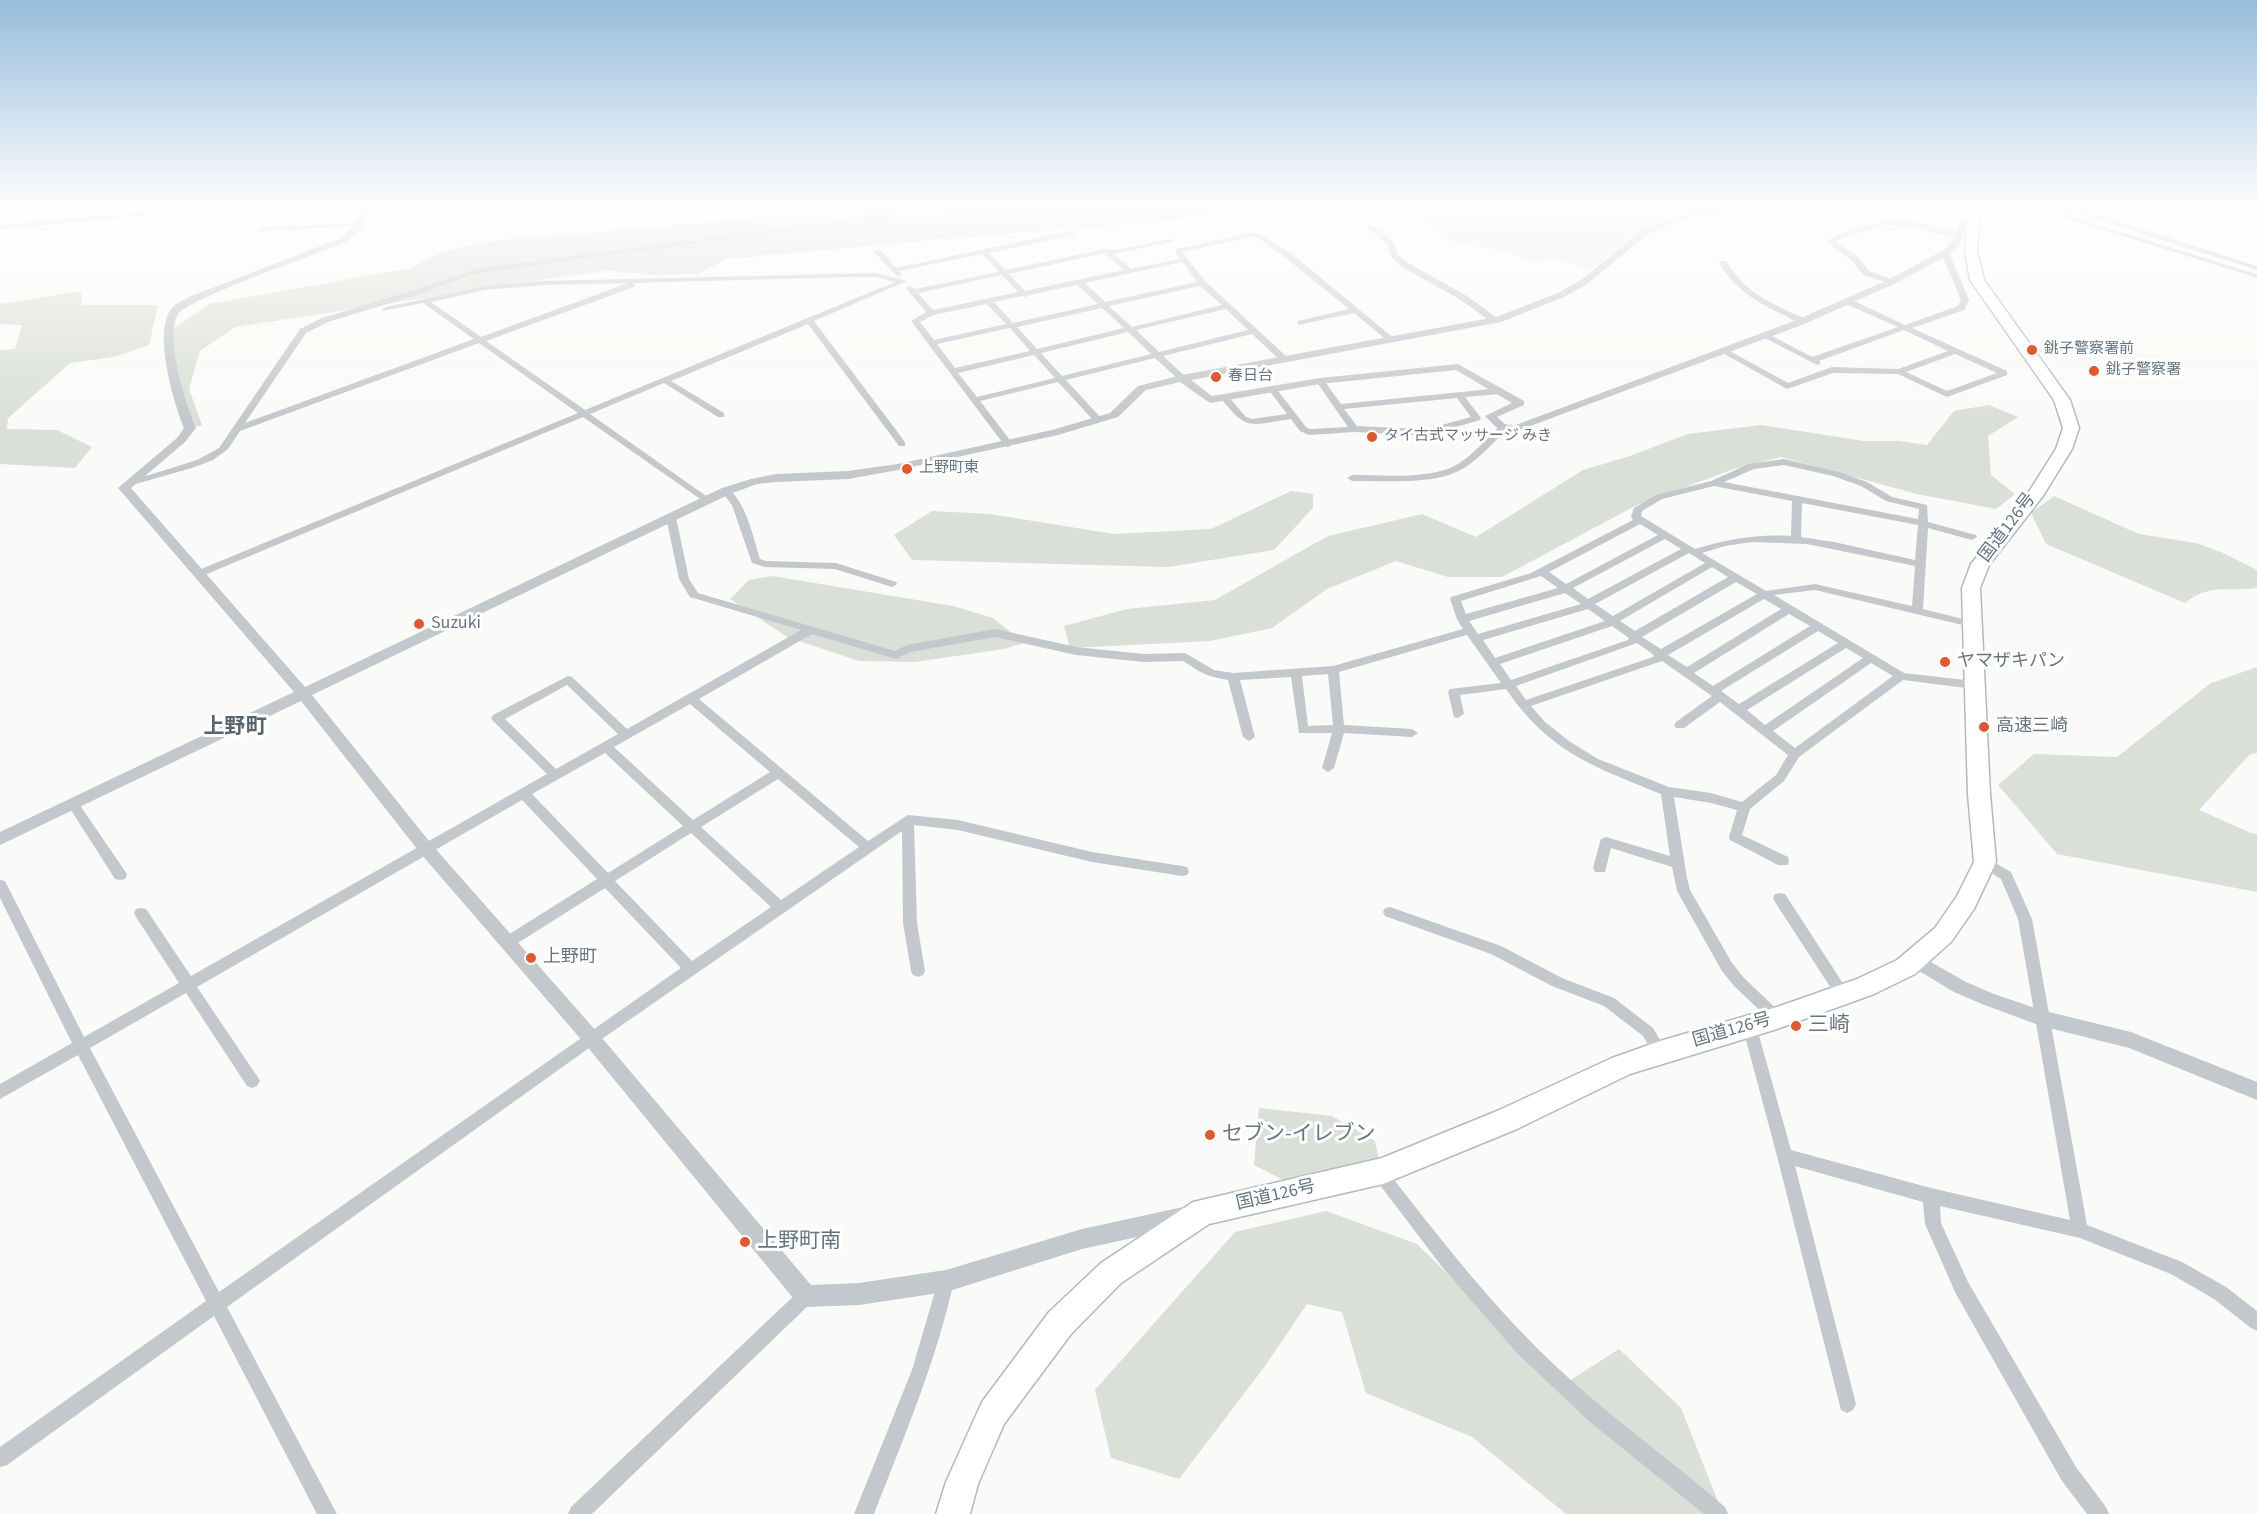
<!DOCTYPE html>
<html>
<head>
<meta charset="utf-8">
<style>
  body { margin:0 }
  canvas { display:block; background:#fafaf8 }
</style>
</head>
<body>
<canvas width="2257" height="1514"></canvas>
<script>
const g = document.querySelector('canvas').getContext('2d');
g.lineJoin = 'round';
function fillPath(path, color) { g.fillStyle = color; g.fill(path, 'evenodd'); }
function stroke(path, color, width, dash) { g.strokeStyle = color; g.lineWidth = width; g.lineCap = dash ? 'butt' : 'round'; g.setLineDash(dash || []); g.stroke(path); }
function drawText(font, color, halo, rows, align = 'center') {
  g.font = font + ' "Source Sans 3","Noto Sans JP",sans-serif'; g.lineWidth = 6; g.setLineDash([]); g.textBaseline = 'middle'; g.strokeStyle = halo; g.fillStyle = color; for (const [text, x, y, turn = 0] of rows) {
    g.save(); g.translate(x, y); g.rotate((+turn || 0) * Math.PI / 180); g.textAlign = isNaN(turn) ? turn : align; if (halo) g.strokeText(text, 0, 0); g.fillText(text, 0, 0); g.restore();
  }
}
const built = new Path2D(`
  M1401,207H1759L1681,216L1667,219L1644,229L1591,269L1556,259L1530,262L1506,252L1454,242Z`);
const green = new Path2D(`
  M962,207H1257C1180,223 1104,226 1026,232C926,240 827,250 727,259L698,274L653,275L606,270L235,327L200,351L189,389L202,425L190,428L176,386L170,331L209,304L412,268C458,236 533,238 588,233C686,223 784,215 882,208L907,216Z
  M81,291L82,305H158L149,345L114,357L70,363L8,418L7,429L57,430L92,447L75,468L0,464V350L15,349L22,325L0,324V304Z
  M1989,405L2018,417L1988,436L1991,475L2015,494L1996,509L1917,494L1781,457L1734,469L1637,505L1502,577H1448L1396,561L1327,589L1272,628L1210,641L1070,648L1064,626L1127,609L1215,600L1328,536L1422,514L1476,537L1583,470L1627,457L1688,434L1761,425L1864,441H1899L1927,445L1954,411Z
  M1291,491L1313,494V508L1274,550L1168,567L912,560L894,535L932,511L990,514L1114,534L1211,529Z
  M2054,496L2139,534L2196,543L2221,552L2257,570V588C2228,592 2209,583 2185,603L2046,544L2031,513Z
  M772,576L953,606L993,618L1024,643L1004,649L915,662L859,661L787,637L730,599L749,580Z
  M2257,667V753L2250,754L2199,810L2251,833L2257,834V892L2057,854L1998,785L2034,754L2117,757L2211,683Z
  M1259,1108L1332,1116L1375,1141L1379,1160L1285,1181L1254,1165Z
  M1326,1211L1417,1244L1518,1343L1566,1383L1619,1349L1681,1408L1723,1514H1566L1472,1437L1366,1393L1342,1312L1307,1304L1265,1366L1179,1479L1111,1458L1095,1390L1235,1232Z`);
const stream = new Path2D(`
  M2068,207L2070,211L2067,217L2257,276`);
const minor = new Path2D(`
  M203,207H235L0,229V225Z
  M895,207H903L894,215L872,220L477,273L417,295L328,322L306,333L245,423L474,339L423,303L383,311L382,309L386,307L485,286L544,281L876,273L907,281L814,321L905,442V446H899L808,324L671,381L724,413V417H718L664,383L590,414L709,498V502L706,503L583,417L202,576H194L193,574L194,572L578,413L479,343L240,431L228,449L213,460L192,468L132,485L127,482L197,460L219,448L300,329L322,318L411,291L476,269L872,216L890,212ZM851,277H876L895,282L585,410L486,341L634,287L635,285L632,283ZM628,283L481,337L431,302L485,290L544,285Z
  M2020,207L2084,211L2257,266V270L2083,215L2036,213Z
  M1886,221L1920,223L1963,235L1959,237L1932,233L1919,227L1886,225L1852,235L1835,241L1858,257L1869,271L1894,280L1895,282L1891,284L1863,275L1852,261L1826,241L1846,231Z
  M359,223L363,225L361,226L262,231L258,229L262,227Z
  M1367,225H1371L1393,241L1398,255L1408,263L1467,296L1497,318V322H1491L1461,300L1402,267L1392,258L1387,244L1367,227Z
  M1071,231H1074V235L989,253L1005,270L1106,249L1115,250L1170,239L1174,241L1114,254L1131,269L1180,259L1176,254V249L1256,232L1292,254L1396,340L1389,342L1354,313L1298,325V321L1349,309L1286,258L1255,236L1182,252L1205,281L1287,357V361H1281L1252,334L1163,356L1185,376V380H1179L1155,358L1066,380L1101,418V422H1095L1058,382L980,401L1013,444L1008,447L1005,446L911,321L926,312L906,288L910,286L915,289L999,272L982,254L899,271L902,275L898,277L873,251L880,249L896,268ZM1105,253L1124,270L1025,291L1009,274ZM1183,262L1197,282L1105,302L1085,283ZM1002,275L1018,292L933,310L918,293ZM1077,285L1098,304L1013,323L994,302L1022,296L1025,297L1029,295ZM1200,286L1222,305L1132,327L1109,306ZM987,304L1006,324L934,340L920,322L933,315ZM1102,308L1124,328L1037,349L1017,327ZM1226,309L1248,330L1159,352L1136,330ZM1010,328L1030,351L955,368L937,344ZM1128,332L1151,354L1062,376L1041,353ZM1034,355L1055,378L977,397L958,373Z
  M1942,251L1949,253L1969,300L1964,310L1912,328L2007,371V375L1947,397L1898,374L1833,373L1787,389L1719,351L1726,349L1788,383L1832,367L1898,369L1948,351L1904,330L1819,361L1821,363L1817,365L1761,336L1768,334L1812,357L1898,327L1846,304V300H1852L1905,325L1958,306L1961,300L1941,253ZM1955,354L1997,373L1947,391L1906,372Z
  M1720,261H1726C1746,294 1772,304 1806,319V323C1798,323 1791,319 1784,315C1757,303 1735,289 1719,263Z
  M1317,379H1323L1341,404L1501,388L1505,391L1501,394L1465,397L1481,418L1480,420L1439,432L1419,435L1354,432L1309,435L1300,431L1291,419C1249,425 1247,432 1220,397L1227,395L1246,417L1252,419L1287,414L1268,389L1272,386L1275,387L1306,427L1310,429L1348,427L1316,381ZM1457,398L1471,417L1438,426L1419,429L1357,426L1344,409Z
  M1503,425L1507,428L1506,430C1493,443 1480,458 1464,468C1435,486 1385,480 1352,481L1347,478L1352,475C1383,475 1432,480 1458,464C1474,454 1486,439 1500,426Z
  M1784,459L1839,472L1867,482L1892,497L1927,505L1928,522L1976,535L1977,537L1972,540L1928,528L1923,609L1975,622L1976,624L1971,627L1815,590L1774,595L1904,673L1974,681L1980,685L1974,689L1903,680L1799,757L1784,781L1750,809L1742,835L1788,857L1789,861L1788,865H1778L1730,840L1729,837L1737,810L1711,803L1674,797L1687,878L1690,890L1732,963L1744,978L1782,1014L1784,1018L1782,1022L1777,1024L1772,1022L1734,986L1722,971L1677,891L1672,867L1611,848L1605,872H1595L1593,868L1600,842L1601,839L1606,837L1670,856L1661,794C1593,766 1550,753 1506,689L1460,695L1464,714L1458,718L1454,717L1448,692L1450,689L1501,683L1467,635L1339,672L1344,725L1412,729L1418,733L1412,737L1344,733L1334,768L1328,772L1322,768L1332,733H1299L1291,677L1240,680L1255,737L1249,741L1243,737L1228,680C1205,676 1202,673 1183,661L1144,662L1076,655L995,637L910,652L896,659L812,634L699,699L868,841L908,815L958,820L1092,852L1182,866L1187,867L1189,871L1187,875L1182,876L1092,862L958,830L914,825L917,923L925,971L923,975L918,977L913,975L911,971L903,923L902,831L596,1043L227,1307L337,1514H317L214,1316L7,1465L0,1467V1447L206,1301L78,1055L0,1099V1084L72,1043L0,898V880L5,881L84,1037L179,983L136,917L134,913L136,909L141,908L146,909L191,976L547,774L493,721L491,718L493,715L568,676L572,677L627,729L801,630L690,597L679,579L666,517L671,514L676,517L689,579L698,593L895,651L907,645L995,629L1076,647L1144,654L1185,653L1214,670L1233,673L1333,666L1463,629L1457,619L1450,599L1451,597L1531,573L1633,520L1631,517L1634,508L1656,495L1711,481L1749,464ZM1784,465L1833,476L1861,486L1886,501L1919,509L1918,519L1724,482L1754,469ZM1714,486L1792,501L1791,536C1758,534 1727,539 1695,549L1641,516L1642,511L1662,499ZM1802,503L1918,525L1915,560L1834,542L1801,537ZM1640,524L1658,535L1566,584L1549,572ZM1665,539L1681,549L1588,599L1573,588ZM1752,542L1807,544L1915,566L1912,606L1815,584L1766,591L1702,553L1725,546ZM1689,553L1705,563L1613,616L1595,604ZM1712,567L1728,577L1635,631L1620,621ZM1541,576L1558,588L1466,614L1461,601ZM1736,582L1757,594L1661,649L1642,637ZM1565,593L1581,604L1478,634L1469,621ZM1764,599L1781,609L1687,667L1668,655ZM1588,609L1605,621L1495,658L1483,640ZM1789,614L1810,626L1713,686L1694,673ZM1612,626L1629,638L1628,640L1511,680L1500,664ZM1818,631L1838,643L1739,704L1721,691ZM1637,643L1654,655L1653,657L1526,700L1516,686ZM1846,648L1863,658L1765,725L1747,710ZM1662,661L1712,696L1676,722L1674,725L1676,728H1684L1720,702L1788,755L1776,775L1742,802L1711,793L1669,787L1598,759L1569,741L1545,722L1531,706ZM1871,663L1893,676L1795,748L1773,731ZM1328,674L1333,725L1308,726L1302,676ZM567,685L618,734L556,769L505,719ZM690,704L770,772L693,820L614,747ZM605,753L683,826L608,873L532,794ZM778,779L859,847L781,900L701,827ZM522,800L597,879L503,938L501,942L503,946L508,948L513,946L605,888L681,968L219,1292L90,1048L186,993L247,1086L252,1088L257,1086L260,1081L257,1076L197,987ZM691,833L771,907L692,961L615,881Z
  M726,488C745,497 754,540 760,559L766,561L836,563L896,582L897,584L892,587L835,569L765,567L752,563L732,505L721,491Z
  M73,799L77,801L125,871L127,875L125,879L120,880L115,879L69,807L67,804L69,801Z
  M1985,857L2011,872L2032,919L2087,1225L2182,1262L2226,1287L2257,1311V1331L2251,1328L2214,1299L2171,1274L2080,1238L1940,1206L1941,1223L1968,1282L2076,1467L2106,1507L2109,1514H2087L2062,1481L1956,1294L1925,1224L1923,1202L1795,1166L1856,1404L1853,1410L1847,1413L1841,1410L1777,1156L1742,1025L1744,1021L1749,1019L1754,1021L1756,1025L1791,1150L1931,1188L2070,1220L2018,919L2001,879L1980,866L1979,862L1980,858Z
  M1780,893L1785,894L1848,991L1850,995L1848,999L1843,1001L1838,999L1775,902L1773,898L1775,894Z
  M1390,907L1501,946L1562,978L1614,998L1653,1028L1667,1052L1665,1057L1660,1059L1655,1057L1643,1036L1604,1006L1552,986L1491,954L1385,916L1383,912L1385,908Z
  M1378,1164L1384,1167C1439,1237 1494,1309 1560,1370C1612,1419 1671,1460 1725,1507L1728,1514H1704L1590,1422L1518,1354L1443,1268L1370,1172L1372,1167Z
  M946,1273L952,1275L954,1281C936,1362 904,1437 874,1514H854L912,1370L938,1281L940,1275Z
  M806,1287L812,1290L815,1296L812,1302L592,1514H568L571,1507L800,1290Z`);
const tertiary = new Path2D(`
  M362,207H370L363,225L347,242C321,252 189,299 179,313C163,334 186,405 196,428L185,442L131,488L305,687L722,488L751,479L776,474L848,471L898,464L1052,430L1110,413L1138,386L1182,375L1496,317L1558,293L1581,280L1641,231L1655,224L1688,213L1743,207H1774L1689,218L1661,228L1647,235L1587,284L1564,297L1501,322L1191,380L1212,396L1320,378L1458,364L1524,401V405L1497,417L1505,424L1513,426L1794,321L1888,280L1942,251L1951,243L1960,222L1973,220L1977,223L1966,226L1960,244L1948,255L1894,284L1802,325L1514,432L1497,428L1485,416L1512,403L1456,370L1320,384L1210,403L1180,382L1146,390L1118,417L1058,435L898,470L848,479L776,482L757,484L730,494L312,695L433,846L597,1032L811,1285L859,1283L946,1270L1082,1229L1183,1207L1190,1210L1193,1217L1190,1224L1183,1227L1082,1249L946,1292L859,1305L806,1307L798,1304L585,1044L421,854L301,701L0,845V832L294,692L118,488L177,438L184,428C174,403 152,331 172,308C181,298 211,289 225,283C264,268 302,253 341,238L355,224Z
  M1915,953L1966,982L1994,994L2041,1010L2131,1032L2257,1082V1100L2129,1048L2041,1026L1982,1004L1954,992L1909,965L1906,960L1909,955Z`);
const trunk = new Path2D(`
  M1973,207H1985L1979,223L1977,251L1984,280L2070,400L2079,428L2072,449L2043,496L1989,565L1980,588L1990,794L1996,862L1974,909L1951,942L1915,974L1874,994L1777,1029L1630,1074L1517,1129L1383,1184L1209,1224L1121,1283L1071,1334L1004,1424L978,1484L970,1514H936L946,1482L982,1402L1049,1312L1101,1263L1193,1202L1382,1158L1497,1111L1612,1058L1660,1041L1777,1007L1857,979L1897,960L1935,928L1957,896L1974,862L1968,794L1962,588L1971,564L2030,490L2056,449L2063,428L2054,400L1970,280L1965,251L1967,223Z`);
const markers = [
  [2032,350,6,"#e4572e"],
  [2094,371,6,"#e4572e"],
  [1216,377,6,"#e4572e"],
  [1372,437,6,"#e4572e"],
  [907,469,6,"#e4572e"],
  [419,624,6,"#e4572e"],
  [1945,662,6,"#e4572e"],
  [1984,727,6,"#e4572e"],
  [531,958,6,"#e4572e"],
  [1796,1026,6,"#e4572e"],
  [1210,1135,6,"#e4572e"],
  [745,1242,6,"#e4572e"]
];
const farPoinames = [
  ["銚子警察署前",2044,350],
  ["銚子警察署",2106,371],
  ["春日台",1228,377],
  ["タイ古式マッサージ みき",1384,437],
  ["上野町東",919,469]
];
const streetNames = [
  ["国道126号",2008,528,-53],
  ["国道126号",1732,1031,-16],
  ["国道126号",1276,1196,-13]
];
const poiNames = [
  ["Suzuki",431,624],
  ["ヤマザキパン",1957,662],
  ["高速三崎",1996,727],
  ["上野町",543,958]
];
const quarterNames = [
  ["上野町",235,728]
];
const nearPoinames = [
  ["三崎",1808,1026],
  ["セブン-イレブン",1222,1135],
  ["上野町南",757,1242]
];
fillPath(built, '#e8e9e9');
fillPath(green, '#dadfd7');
stroke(stream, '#bbc7cb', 3);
stroke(trunk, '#b4b9bd', 3);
fillPath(minor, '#c3c8cc');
fillPath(tertiary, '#c3c8cc');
fillPath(trunk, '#fff');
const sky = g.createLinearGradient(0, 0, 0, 419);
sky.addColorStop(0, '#96bcdc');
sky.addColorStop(0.49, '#fdfdfc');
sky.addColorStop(1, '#fdfdfc00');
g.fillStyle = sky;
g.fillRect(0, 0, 2257, 419);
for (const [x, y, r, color] of markers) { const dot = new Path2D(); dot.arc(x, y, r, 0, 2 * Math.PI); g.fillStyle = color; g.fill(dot); stroke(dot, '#fff', 2); }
drawText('15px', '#657683', '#fff', farPoinames, 'left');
drawText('18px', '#657683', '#fff', streetNames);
drawText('18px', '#657683', '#fff', poiNames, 'left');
drawText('bold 21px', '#57646e', '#fff', quarterNames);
drawText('21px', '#657683', '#fff', nearPoinames, 'left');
</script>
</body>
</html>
